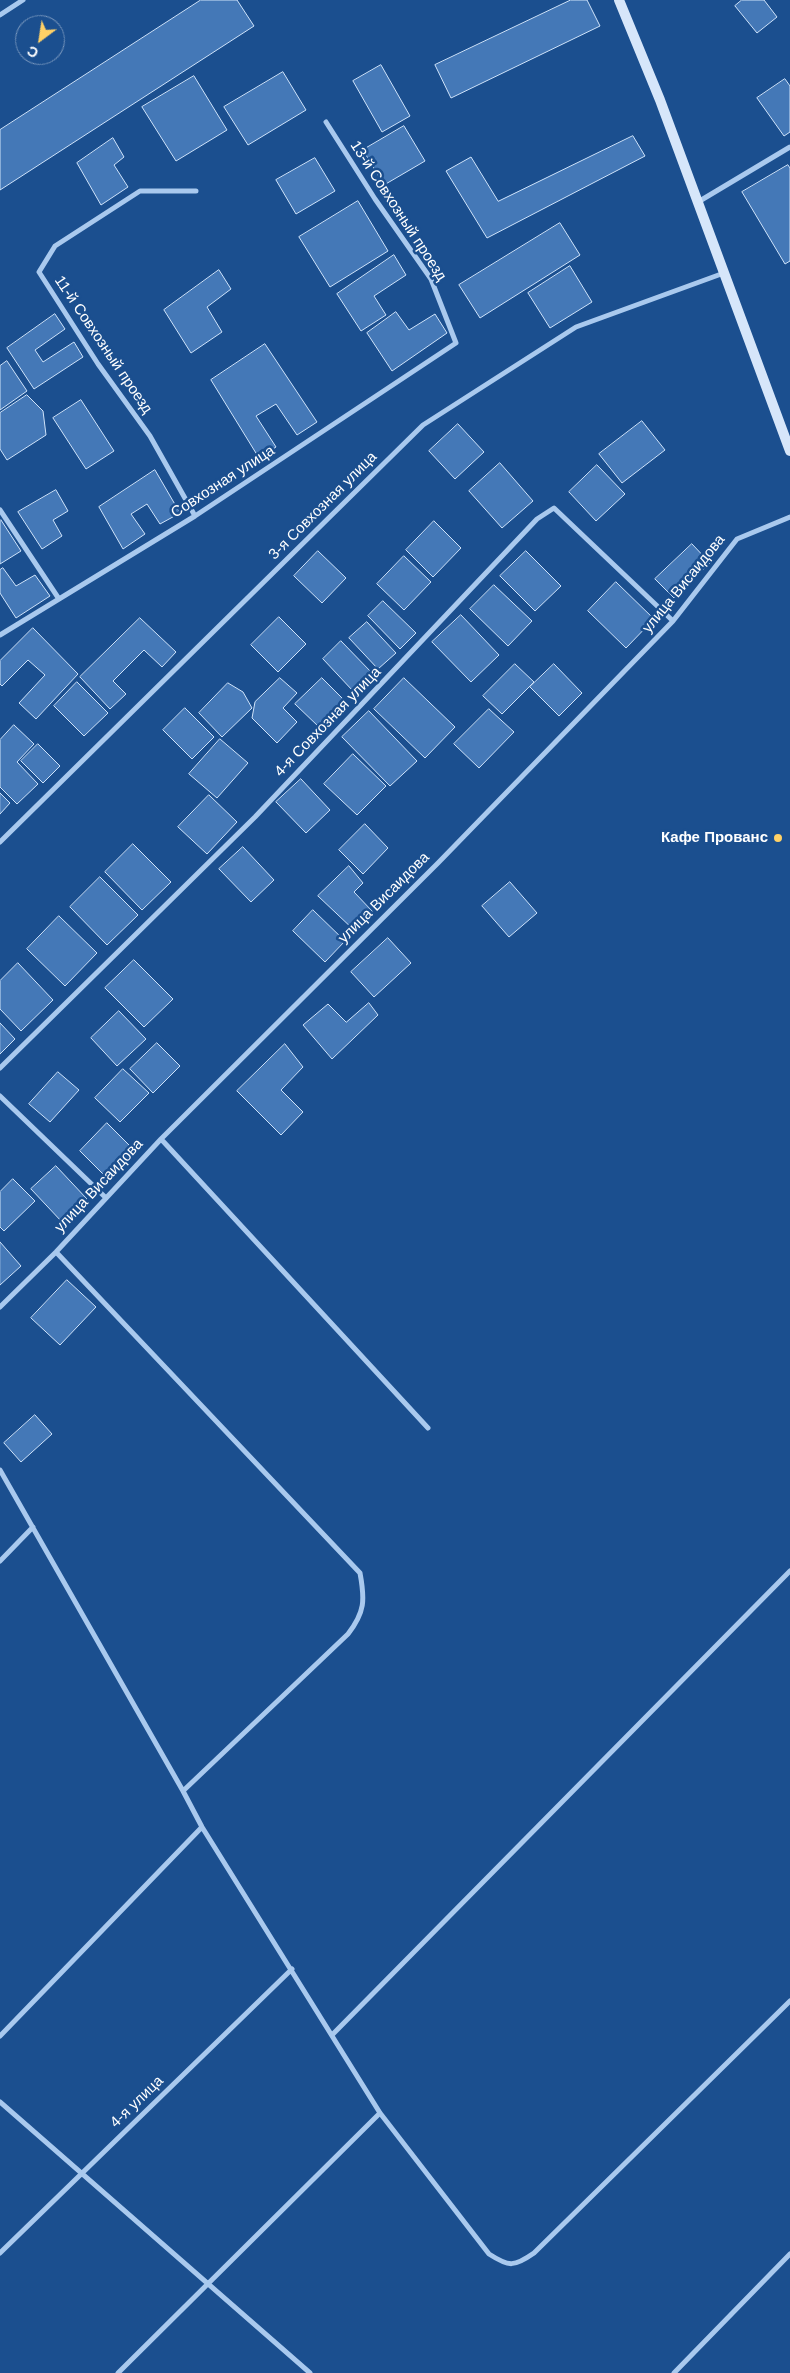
<!DOCTYPE html>
<html>
<head>
<meta charset="utf-8">
<style>
  body { margin:0 }
  #map { position:relative; width:790px; height:2373px; overflow:hidden; background:#1b4f8f; font-family:Helvetica,sans-serif }
  canvas { display:block }
  .north { position:absolute; left:15px; top:15px; width:50px; height:50px; box-sizing:border-box; background:#1b4f8f; border:1px solid #7695bc; border-radius:50%; rotate:211deg; font-size:14px; font-weight:700; line-height:20px; text-align:center; color:#fff }
  .north::after { content:''; display:block; margin:auto; width:18px; height:22px; background:#ffd166; clip-path:polygon(50% 0,100% 100%,50% 72%,0 100%) }
</style>
</head>
<body>
<div id="map">
<canvas width="790" height="2373"></canvas>
<div class="north">С</div>
</div>
<script>
const g = document.querySelector('canvas').getContext('2d');
g.lineJoin = 'round';
function fillPath(path, color) { g.fillStyle = color; g.fill(path, 'evenodd'); }
function stroke(path, color, width, dash) { g.strokeStyle = color; g.lineWidth = width; g.lineCap = dash ? 'butt' : 'round'; g.setLineDash(dash || []); g.stroke(path); }
function drawText(font, color, halo, rows, align = 'center') {
  g.font = font + ' Helvetica,sans-serif'; g.lineWidth = 5; g.setLineDash([]); g.textBaseline = 'middle'; g.strokeStyle = halo; g.fillStyle = color; for (const [text, x, y, turn = 0] of rows) {
    g.save(); g.translate(x, y); g.rotate((+turn || 0) * Math.PI / 180); g.textAlign = isNaN(turn) ? turn : align; if (halo) g.strokeText(text, 0, 0); g.fillText(text, 0, 0); g.restore();
  }
}
const building = new Path2D(`
  M201,0H237L254,26L0,190V130Z
  M571,0H587L600,26L451,98L435,65Z
  M742,0H764L777,17L757,33L735,6Z
  M381,65L410,116L382,132L353,81Z
  M283,72L306,110L248,145L224,107Z
  M194,76L227,130L176,161L142,107Z
  M785,79L790,86V132L784,136L757,98Z
  M404,126L425,161L384,185L363,150Z
  M633,136L645,156L487,238L446,171L471,157L498,201Z
  M113,138L124,157L114,165L128,187L101,205L77,163Z
  M315,158L335,191L296,214L276,180Z
  M788,165L790,168V261L785,264L742,192Z
  M358,201L388,251L330,287L299,237Z
  M560,223L580,255L480,318L459,285Z
  M394,255L406,275L374,296L386,315L361,331L337,294Z
  M570,266L592,302L550,328L528,293Z
  M219,270L231,289L207,307L222,332L191,353L164,310Z
  M396,312L409,330L435,314L447,333L392,371L367,333Z
  M55,314L65,329L35,350L43,362L74,342L83,357L34,389L7,348Z
  M265,344L317,422L297,435L276,404L256,416L276,447L259,458L211,380Z
  M7,361L27,391L0,410V366Z
  M27,395L43,411L46,435L7,460L0,449V413Z
  M81,400L114,451L86,469L53,418Z
  M642,421L665,450L622,483L599,454Z
  M458,424L484,452L455,479L429,451Z
  M500,463L533,501L502,528L469,491Z
  M597,465L625,494L596,521L569,492Z
  M155,470L180,513L160,524L147,504L131,514L145,534L123,549L99,507Z
  M56,490L68,511L53,520L62,536L42,549L18,512Z
  M1,520L21,551L0,564V521Z
  M434,521L461,548L433,577L406,550Z
  M692,544L710,563L674,598L655,579Z
  M318,551L346,578L322,603L294,576Z
  M526,551L561,586L535,611L500,576Z
  M404,556L431,582L404,610L377,584Z
  M3,568L16,586L35,575L50,596L16,618L0,593V570Z
  M616,582L654,619L626,648L588,611Z
  M494,585L532,621L508,646L470,609Z
  M383,601L416,633L400,649L368,616Z
  M461,615L499,655L471,682L432,642Z
  M279,617L306,644L278,672L251,645Z
  M140,618L176,652L162,667L144,650L113,681L126,694L110,709L80,677Z
  M367,622L396,653L378,669L349,638Z
  M33,628L78,674L36,719L19,703L45,675L28,660L2,686L0,684V661Z
  M341,641L372,673L353,691L323,659Z
  M515,664L534,682L502,714L483,696Z
  M554,664L582,693L559,716L530,687Z
  M280,678L297,693L283,708L297,722L277,743L252,718L255,702Z
  M322,678L345,701L319,727L295,704Z
  M404,678L455,727L425,758L374,709Z
  M77,682L108,713L84,736L54,706Z
  M228,683L243,692L252,708L222,737L199,713Z
  M185,708L214,737L192,759L163,730Z
  M489,709L514,732L479,768L454,744Z
  M369,711L417,761L390,786L342,737Z
  M14,725L34,744L17,762L38,784L17,804L0,787V740Z
  M220,739L248,763L217,798L189,774Z
  M38,744L60,766L43,783L21,761Z
  M353,754L386,786L357,815L324,784Z
  M301,779L330,810L306,833L276,802Z
  M0,793L10,803L0,814Z
  M209,795L237,822L207,854L178,827Z
  M365,824L388,848L363,874L339,850Z
  M133,844L171,882L142,910L105,872Z
  M243,847L274,880L251,902L219,869Z
  M349,866L363,883L354,892L373,912L355,931L318,896Z
  M100,877L138,915L107,945L70,907Z
  M510,882L537,913L509,937L482,906Z
  M313,910L345,941L325,962L293,931Z
  M59,916L97,953L65,986L27,949Z
  M388,938L411,963L374,997L351,972Z
  M134,960L173,999L144,1027L105,988Z
  M18,963L53,1000L21,1031L0,1009V981Z
  M369,1003L378,1015L332,1059L303,1025L328,1004L346,1022Z
  M119,1011L146,1039L117,1066L91,1038Z
  M0,1023L15,1039L0,1054Z
  M157,1043L180,1066L153,1093L130,1069Z
  M285,1044L303,1067L281,1090L303,1112L281,1135L237,1091Z
  M123,1069L149,1093L120,1122L95,1098Z
  M58,1072L79,1090L50,1122L29,1104Z
  M107,1123L135,1151L107,1178L80,1151Z
  M56,1166L87,1199L62,1222L31,1189Z
  M13,1179L35,1201L4,1231L0,1227V1192Z
  M0,1242L21,1266L0,1285Z
  M67,1280L96,1307L60,1345L31,1318Z
  M35,1415L52,1434L21,1462L4,1443Z`);
const street = new Path2D(`
  M0,15L23,0
  M698,202L790,147
  M0,510L59,599
  M195,516L150,436L98,364L39,272L55,246L140,191H196
  M0,635L195,516L456,343L431,279L375,199L326,122
  M0,842L423,425L576,327L724,273
  M0,1068L255,817L537,519L554,508L673,621
  M0,1096L105,1197
  M161,1139L428,1428
  M56,1252L360,1573C365,1600 365,1612 348,1634L183,1791
  M0,1307L56,1252L161,1139L438,863L673,621L737,539L790,517
  M0,1470L183,1791L202,1827L380,2113L489,2254C509,2267 514,2267 534,2253L790,2001
  M0,1561L33,1527
  M333,2034L790,1571
  M0,2036L202,1827
  M0,2102L310,2373
  M0,2253L292,1969
  M118,2373L380,2113
  M674,2373L790,2254`);
const secondary = new Path2D(`
  M619,0L660,100L790,451`);
const markers = [
  [778,838,5,"#ffd166"]
];
const streetNames = [
  ["13-й Совхозный проезд",398,211,57],
  ["11-й Совхозный проезд",103,345,56],
  ["Совхозная улица",223,482,-33],
  ["3-я Совхозная улица",323,506,-45],
  ["улица Висаидова",684,584,-51],
  ["4-я Совхозная улица",328,722,-46],
  ["улица Висаидова",384,898,-45],
  ["улица Висаидова",99,1186,-47],
  ["4-я улица",137,2102,-44]
];
const poiNames = [
  ["Кафе Прованс",768,838]
];
fillPath(building, '#4478b7');
stroke(building, '#cfe3fa', 1);
stroke(street, '#a9c9ee', 5);
stroke(secondary, '#d6e6fa', 10);
for (const [x, y, r, color] of markers) { const dot = new Path2D(); dot.arc(x, y, r, 0, 2 * Math.PI); g.fillStyle = color; g.fill(dot); stroke(dot, '#1b4f8f', 2); }
drawText('15px', '#fff', '#1b4f8f', streetNames);
drawText('bold 15px', '#fff', '#1b4f8f', poiNames, 'right');
</script>
</body>
</html>
